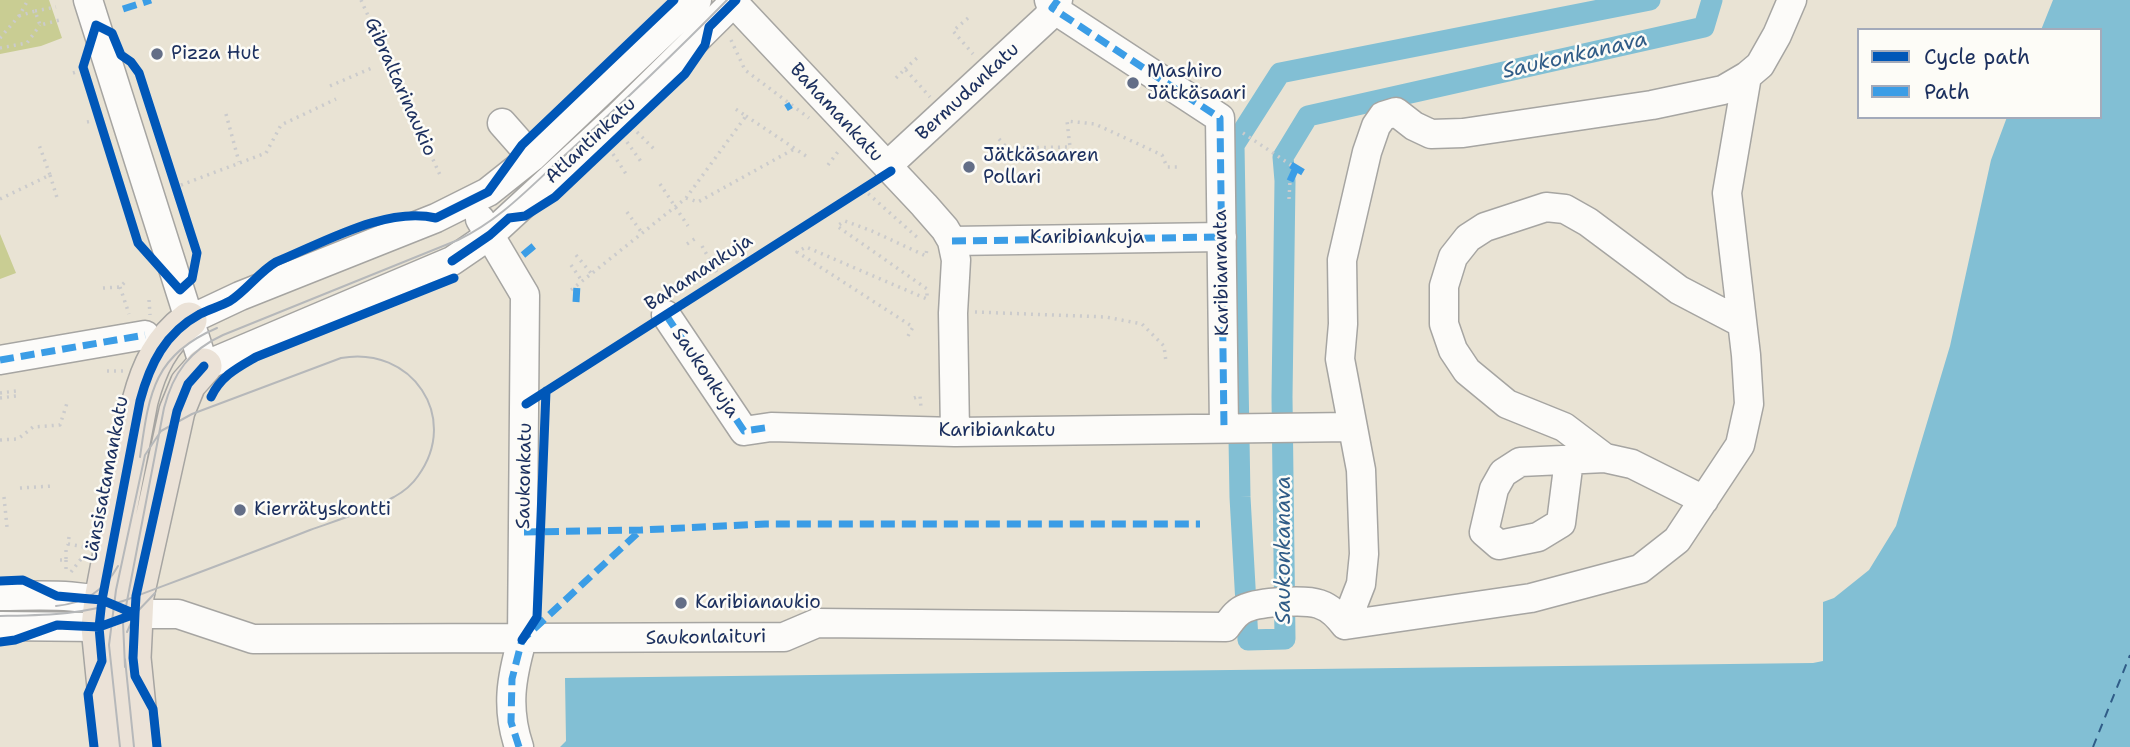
<!DOCTYPE html>
<html>
<head>
<meta charset="utf-8">
<style>
  body { margin:0 }
  #map { position:relative; width:2130px; height:747px; overflow:hidden; background:#e9e3d4; font-family:"Shantell Sans",sans-serif }
  canvas { display:block }
  .legend { position:absolute; left:1857px; top:28px; width:245px; height:91px; box-sizing:border-box; background:#fdfcf7; border:2px solid #a3aaba; margin:0; padding:9px 12px; list-style:none; font-size:21px; color:#1b2f5e }
  .legend li { display:flex; align-items:center; gap:14px; height:35px }
  .legend b { width:35px; border:2px solid #a3aaba }
</style>
</head>
<body>
<div id="map">
<canvas width="2130" height="747"></canvas>
<ul class="legend">
<li><b style="height:9px;background:#0057b8"></b>Cycle path</li>
<li><b style="height:9px;background:#3b9de6"></b>Path</li>
</ul>
</div>
<script>
const g = document.querySelector('canvas').getContext('2d');
g.lineJoin = 'round';
function fillPath(path, color) { g.fillStyle = color; g.fill(path, 'evenodd'); }
function stroke(path, color, width, dash) { g.strokeStyle = color; g.lineWidth = width; g.lineCap = dash ? 'butt' : 'round'; g.setLineDash(dash || []); g.stroke(path); }
function drawText(font, color, halo, rows, align = 'center') {
  g.font = font + ' "Shantell Sans",sans-serif'; g.lineWidth = 5; g.setLineDash([]); g.textBaseline = 'middle'; g.strokeStyle = halo; g.fillStyle = color; for (const [text, x, y, turn = 0] of rows) {
    g.save(); g.translate(x, y); g.rotate((+turn || 0) * Math.PI / 180); g.textAlign = isNaN(turn) ? turn : align; if (halo) g.strokeText(text, 0, 0); g.fillText(text, 0, 0); g.restore();
  }
}
const green = new Path2D(`
  M0,0H49L62,38L41,46L0,54Z
  M0,234L16,273L0,279Z`);
const water = new Path2D(`
  M2053,0H2130V747H560L566,741L565,678L1813,663L1823,661V602L1834,598L1869,570L1896,526L1950,346L1991,160L2007,117H2100V30H2041Z`);
const canal = new Path2D(`
  M1650,0L1280,73L1234,145L1240,497L1248,640L1285,639L1282,397L1285,181L1283,157L1308,116L1704,27L1712,0`);
const ferry = new Path2D(`
  M2093,747L2130,655`);
const path = new Path2D(`
  M361,0L440,175
  M35,11L56,7
  M19,16L35,11L40,25L60,20
  M968,18L953,31L973,54
  M0,38L19,16L28,0
  M731,40L745,70L809,118
  M0,48L27,43L40,25
  M905,69L918,57
  M73,73L76,72
  M896,78L905,69L930,97
  M330,86L372,68
  M226,114L239,162
  M746,116L809,158
  M87,122L92,121
  M637,132L655,150
  M1243,133L1291,165
  M999,139L1007,148L1070,147L1067,121L1095,124L1162,155L1167,167H1179
  M627,142L642,163
  M613,154L628,177
  M828,165L840,149
  M50,175L58,201
  M660,184L688,226
  M181,185L266,153L281,125L336,99
  M863,189L919,239
  M686,198L698,202L794,149
  M0,199L50,175L38,142
  M1289,199L1290,181
  M627,212L642,233
  M687,244L696,238
  M702,246L721,280
  M576,255L591,273
  M571,265L582,281
  M120,287L129,314
  M103,288L120,287L127,280
  M571,290L686,198L746,116L734,108
  M149,300L150,315
  M975,312L1106,317L1142,324L1164,346L1166,362
  M908,336L913,327L797,252L806,247L927,299V289L837,226L845,221L872,231L926,256L927,247
  M107,371H123
  M0,393L16,391
  M0,398L16,396
  M914,398L920,396L921,408
  M0,440L18,439L33,427L60,425L67,403
  M20,488L53,486
  M4,497L7,527
  M69,537L68,544L85,547
  M60,560H66V547
  M66,560V574
  M71,572L81,559`);
const minor = new Path2D(`
  M88,0L204,366L452,261L490,235L619,116L736,0
  M731,0L924,205L945,229L952,241L956,260L953,313L955,432
  M1058,0L1052,8L1220,118L1224,428
  M502,123L532,157
  M887,166L1048,17L1052,8L1049,0
  M480,219L525,295L522,640C511,679 506,708 519,747
  M952,241L1222,237
  M666,315L744,431L771,427L955,432L1351,427
  M189,320L240,296L436,218L488,192L532,157L697,0
  M0,360L145,335
  M1605,458L1564,427L1507,404L1467,371L1453,350L1444,324V286L1453,257L1468,238L1485,227L1546,207L1565,209L1588,222L1679,290L1742,323
  M1569,460L1561,523L1538,537L1499,545L1484,532L1494,489L1503,473L1520,462L1605,458L1632,464L1704,500
  M0,596C40,596 82,592 119,607
  M1345,625L1361,584L1364,554L1361,470L1340,359L1343,324L1342,260L1367,152L1376,126L1383,116L1396,112L1414,126L1431,134L1463,133L1652,105L1723,90L1747,76L1760,65L1777,35L1792,0
  M1345,625L1531,598L1640,569L1677,540L1740,445L1749,404L1746,355L1727,193L1747,76
  M0,626L99,627L135,614H178L253,639L784,637L817,623L1226,627C1232,619 1237,611 1246,608C1260,602 1305,599 1319,604C1331,608 1338,616 1345,625`);
const major = new Path2D(`
  M111,747L99,627L102,600L140,401C149,367 161,341 189,320
  M142,747L133,658L136,596L177,411L188,384L204,366`);
const tram = new Path2D(`
  M140,457C149,394 153,355 217,328
  M56,606C85,603 104,591 118,566
  M0,616C44,615 84,615 126,600C187,577 249,554 310,530C338,520 367,511 394,497C403,492 412,485 418,476C461,417 411,345 341,358L192,414L161,431L145,455L116,590L109,645L120,747
  M127,632L135,614L155,593
  M125,659L134,747
  M125,667L123,622L164,408C173,373 190,350 223,335L458,240C500,220 530,187 563,157C619,106 674,54 727,0`);
const quiet = new Path2D(`
  M1058,0L1052,8L1220,118L1224,428
  M123,9L151,0
  M786,108L791,105
  M1291,165L1306,174
  M1290,181L1296,168
  M952,241L1222,237
  M523,255L535,245
  M576,302L577,285
  M666,315L744,431L771,427
  M0,360L145,335
  M524,532L641,530L765,524H1200
  M519,747L511,722L512,679L522,640L641,530`);
const cycleway = new Path2D(`
  M96,25L112,33L121,55L131,62L139,73L197,253L192,279L180,290L138,243L83,67Z
  M452,261L490,235L509,218L525,216L555,197L685,74L705,45L709,27L736,0
  M211,397C221,376 237,368 256,357L454,278
  M526,404L891,171
  M0,581L23,580L57,596L102,600L135,614
  M522,640L537,617L546,391
  M0,642L15,640L57,625L99,627L135,614
  M94,747L88,694L102,661L99,627L102,600L140,401C150,364 165,333 200,314C210,309 221,306 230,301C247,290 259,272 276,262C323,243 386,206 436,218L488,192L522,145L674,0
  M157,747L153,709L135,676L133,658L135,614L136,596L177,411L188,384L204,366`);
const markers = [
  [157,54,7,"#636e87"],
  [1133,83,7,"#636e87"],
  [969,167,7,"#636e87"],
  [240,510,7,"#636e87"],
  [681,603,7,"#636e87"]
];
const poiNames = [
  ["Pizza Hut",171,54],
  ["Mashiro",1147,72],
  ["Jätkäsaari",1147,94],
  ["Jätkäsaaren",983,156],
  ["Pollari",983,178],
  ["Kierrätyskontti",254,510],
  ["Karibianaukio",695,603]
];
const streetNames = [
  ["Gibraltarinaukio",400,87,66],
  ["Bermudankatu",968,92,-43],
  ["Bahamankatu",836,113,47],
  ["Atlantinkatu",591,141,-43],
  ["Karibiankuja",1087,238],
  ["Bahamankuja",699,273,-33],
  ["Karibianranta",1222,273,-91],
  ["Saukonkuja",705,373,56],
  ["Karibiankatu",997,431],
  ["Saukonkatu",525,476,-89],
  ["Länsisatamankatu",107,479,-79],
  ["Saukonlaituri",706,638,-1]
];
const waterNames = [
  ["Saukonkanava",1575,56,-13],
  ["Saukonkanava",1285,550,-90]
];
fillPath(green, '#c9cd93');
fillPath(water, '#82bfd4');
stroke(canal, '#82bfd4', 21);
stroke(ferry, '#305c87', 2, [9, 7]);
stroke(minor, '#a6a5a2', 31);
stroke(major, '#a6a5a2', 38);
stroke(path, '#cbcbcc', 3.5, [2, 5]);
stroke(minor, '#fcfbf9', 28);
stroke(major, '#ebe2d7', 35);
stroke(tram, '#b6b8ba', 2);
stroke(quiet, '#3b9de6', 7, [14, 7]);
stroke(cycleway, '#0057b8', 9);
for (const [x, y, r, color] of markers) { const dot = new Path2D(); dot.arc(x, y, r, 0, 2 * Math.PI); g.fillStyle = color; g.fill(dot); stroke(dot, '#fdfcf7', 2.5); }
drawText('19px', '#1b2f5e', '#fdfcf7', poiNames, 'left');
drawText('19px', '#1b2f5e', '#fdfcf7', streetNames);
drawText('italic 21px', '#305c87', '#fdfcf7', waterNames);
</script>
</body>
</html>
